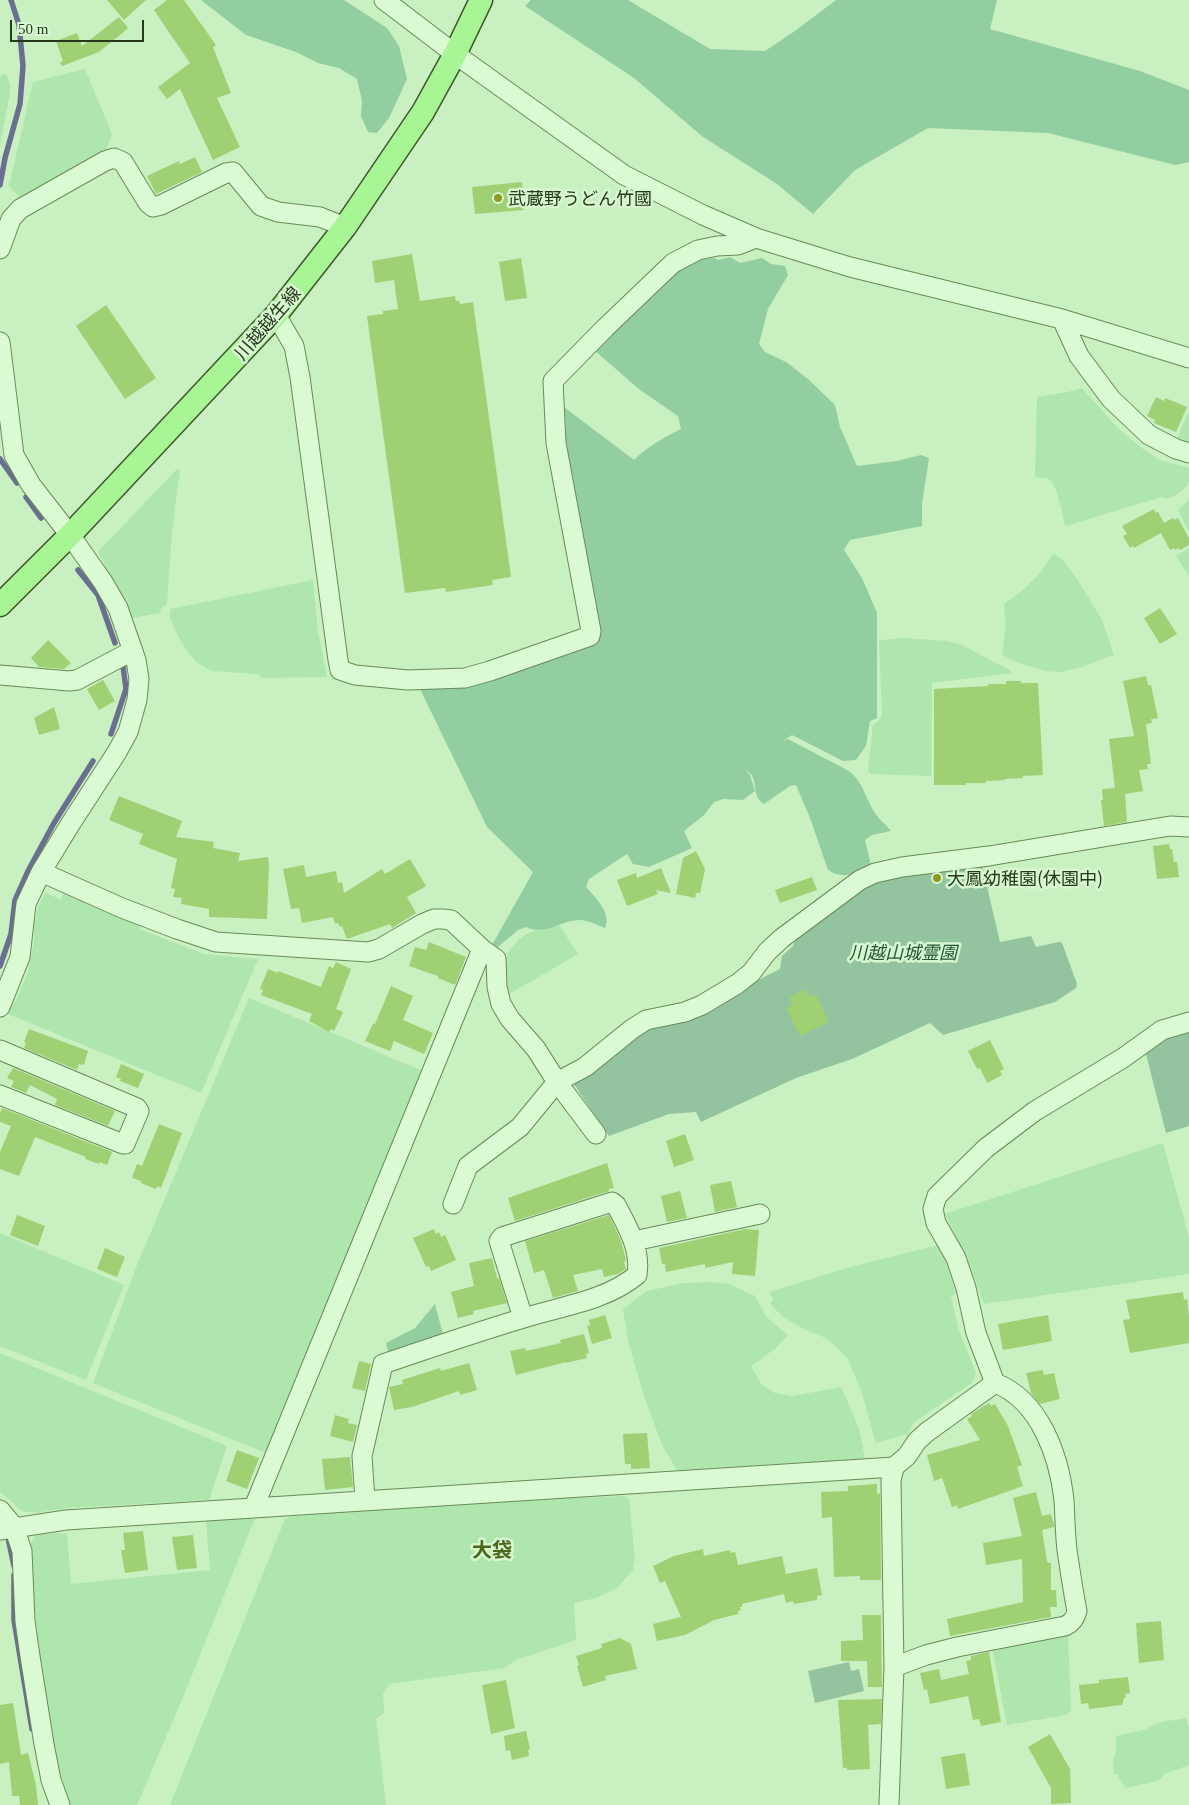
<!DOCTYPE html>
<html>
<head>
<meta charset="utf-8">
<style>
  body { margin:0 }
  #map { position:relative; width:1189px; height:1805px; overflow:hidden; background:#c8f0c0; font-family:Georgia,serif }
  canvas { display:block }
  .scale { position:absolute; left:10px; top:20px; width:134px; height:22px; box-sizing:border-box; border:2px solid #27391c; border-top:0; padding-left:6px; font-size:15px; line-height:18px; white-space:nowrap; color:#27391c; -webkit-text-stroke:4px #d6f7d0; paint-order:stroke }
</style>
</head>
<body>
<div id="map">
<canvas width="1189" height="1805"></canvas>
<div class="scale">50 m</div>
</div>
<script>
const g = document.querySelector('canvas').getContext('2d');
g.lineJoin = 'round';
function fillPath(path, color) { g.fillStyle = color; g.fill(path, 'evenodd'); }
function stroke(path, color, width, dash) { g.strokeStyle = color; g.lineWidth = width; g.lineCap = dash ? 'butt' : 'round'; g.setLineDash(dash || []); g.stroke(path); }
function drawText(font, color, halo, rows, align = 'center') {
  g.font = font + ' Georgia,"Noto Sans JP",serif'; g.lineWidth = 5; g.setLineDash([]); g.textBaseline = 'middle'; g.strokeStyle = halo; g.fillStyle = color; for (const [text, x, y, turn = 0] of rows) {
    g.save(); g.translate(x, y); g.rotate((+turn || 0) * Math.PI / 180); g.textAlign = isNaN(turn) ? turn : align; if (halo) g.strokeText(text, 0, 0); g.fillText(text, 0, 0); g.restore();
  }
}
const farmland = new Path2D(`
  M85,69L112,134L106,151L22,199L9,186L33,82Z
  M5,73L10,84V94L0,144V77Z
  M1082,388L1117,427L1140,447L1160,460L1189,468V483L1185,488L1173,497L1165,499L1162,497L1065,526L1058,495L1053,484L1049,479L1035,477L1037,397L1068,392Z
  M1189,411V447L1175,443Z
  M177,469L180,470L172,532L167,604L161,608L160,613L132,618L98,552Z
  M1189,500V531L1178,510Z
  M1189,548V576L1176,556Z
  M1054,553L1064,561L1077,579L1102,620L1114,655L1082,667L1061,672L1046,671L1028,666L1011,660L1002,654L1006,626L1004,604L1022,591L1039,574Z
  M313,580L318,632L327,677L261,678L258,674L212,671L196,662L183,645L173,626L170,616V609Z
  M904,638L947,641L962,645L1011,671V673L932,683L931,775L928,776L871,774L868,771L873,725L880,720L882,712L879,643L881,640Z
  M45,892L61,900L64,892L141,924L139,929L204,954L258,959L201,1093L8,1014L16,1000L28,972L34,940V925L38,908Z
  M559,925L578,954L504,997L503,965L509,951L518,940L528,933L545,927Z
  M249,998L423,1071L268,1454L93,1383L137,1265Z
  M1163,1143L1189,1238V1274L984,1304L969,1264L945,1214Z
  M0,1233L124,1285L86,1380L0,1346Z
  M942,1244L956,1294L951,1296L958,1328L976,1373L972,1383L913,1423L908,1434L876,1443L861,1390L847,1358L828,1339L806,1330L784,1318L770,1304L773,1299L769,1292L854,1266Z
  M711,1282L729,1284L755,1296L766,1316L774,1324L788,1335L776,1348L751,1366L761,1384L775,1393L792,1396L841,1387L859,1428L865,1459L677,1470L662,1445L643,1393L629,1345L623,1309L647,1291L684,1283Z
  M0,1353L227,1446L209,1500L66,1508L36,1513L22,1511L0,1492Z
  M624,1496L629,1499L635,1559L633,1570L617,1588L596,1598L574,1603L576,1640L516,1660L504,1668L389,1684L383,1694L384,1713L376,1719L386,1805H170L285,1519L290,1517L350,1511L502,1501Z
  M250,1516L255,1518L186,1690L137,1805H68L59,1779L46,1702L34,1604L31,1544L34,1537L41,1534L67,1533L71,1584L210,1570L206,1521Z
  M1065,1633L1068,1636L1071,1710L1066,1715L1007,1725L991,1643Z
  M1186,1718L1189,1728V1765L1164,1774L1158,1781L1125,1788L1117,1774H1114L1113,1760L1116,1752V1736L1144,1730L1161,1722Z`);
const green = new Path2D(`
  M201,0H344L387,28L399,46L407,79L389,118L377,133L368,132L361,116L362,101L357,79L339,68L318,63L296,52L246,35Z
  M531,0H628L710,49L765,51L795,31L836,0H997L990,29L1140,71L1189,90V162L1175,165L1048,133L928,128L855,170L813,214L777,184L703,137L634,78L525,6Z
  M730,257L740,263L762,258L771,264L785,266L788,275L768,309L759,344L765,352L786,362L808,379L835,405L840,427L857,466L897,461L921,455L929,458L922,504V526L850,540L844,550L862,578L877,613V718L870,721L866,746L856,760L843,761L792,735L781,742L788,739L849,771C864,783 865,798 875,813C879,820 886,824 891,831L872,835L865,840L871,865C855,872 845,881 828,870L810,818L796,785L790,786L764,804C752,797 758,784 751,774C749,772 746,771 744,769L750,775L755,791L743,800L723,799L714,802L704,815L684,831L692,848L649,867L633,864L627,854L589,879L586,887C595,897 612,913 605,928C597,925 587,919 578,920C560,921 544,936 526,927L518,930L498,947H491L533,872L487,827L420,689L470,684L527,669L599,639L574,510L564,444L566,423L564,407L634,460C648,446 663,438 681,429L678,416L640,390L594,350L676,270L698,260L714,258L718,260Z
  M435,1304L444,1338L389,1355L386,1343L415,1328Z`);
const cemetery = new Path2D(`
  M981,861L1000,942L1031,936L1036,947L1059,942L1062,943L1077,984L1076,988L1055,1002L943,1035L930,1023L852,1059L796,1078L701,1122L696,1112L669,1114L609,1136L573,1083L637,1032L750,984L780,969L782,956L793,946L795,941L848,896L879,880Z
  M1189,1030V1126L1166,1133L1145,1050L1168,1035Z
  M849,1662L851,1671L859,1669L864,1691L815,1703L808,1671Z`);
const stream = new Path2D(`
  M0,185L5,158L20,104L23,66L19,25L11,0
  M0,459L17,483
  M26,497L41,518
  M78,570L98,595L115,643
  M111,734L126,689L123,666
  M0,966L11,934L15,900L28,871L54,823L93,761
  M8,1538L14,1566
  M14,1575V1620L32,1729`);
const building = new Path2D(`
  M107,0H146L124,20Z
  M167,0H184L216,45L213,47L231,93L217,98L240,147L213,160L180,89L167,99L158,87L190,63L154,10Z
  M119,17L128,28L120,35L99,52L62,66L60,63L63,61L56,41L77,33L82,46Z
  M195,157L202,172L156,194L147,176L179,161L180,164Z
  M522,182L524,210L475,214L472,187Z
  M412,254L420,301L455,296L456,301H459L460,304L473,302L511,577L492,580L493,585L446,592L445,588L405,593L367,316L383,314V311L398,309L394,280L375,283L372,261Z
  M521,258L527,298L505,301L499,262Z
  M106,305L156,378L125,399L76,326Z
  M1156,397L1164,401L1165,398L1187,407L1176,432L1154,423L1155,420L1147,416Z
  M1154,509L1156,513L1158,512L1164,523L1173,518L1174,520L1178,518L1189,538V545L1180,550L1178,548L1175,550L1174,548L1170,550L1161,533L1134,548L1133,546L1130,548L1123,536L1127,534L1122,526Z
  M1160,608L1177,634L1160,644L1144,618Z
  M48,640L71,663L64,669L39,667L31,658Z
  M1146,676L1148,685H1151L1158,718L1151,719L1152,723L1146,724L1151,764H1147L1148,769L1139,770L1143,791L1125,794L1127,822L1104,826L1101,800H1103L1102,789L1115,788L1109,739L1134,736L1123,681Z
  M103,680L115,701L99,710L87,689Z
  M1006,681H1021V683H1038L1043,775L1023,776V778L1005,779V780L986,781V783H966V785H934V689L988,686V684H1006Z
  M54,707L60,729L39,735L34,718Z
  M119,796L182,821L176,837L214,842L213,848L240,853L238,861L268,857L269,864L267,919L209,917V909L181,904L182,898L173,897L175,889L171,888L177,859L139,844L143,834L109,820Z
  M1169,844L1170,849H1172L1174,862H1177L1179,877L1157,879L1153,846Z
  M696,851L705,869L700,893H696L695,898L676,894L683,858Z
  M410,859L426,886L407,897L416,913L392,928L390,924L347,939L342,926L340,927L338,923L335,924L333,917L302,923L299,908L291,909L283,869L304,865L306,877L336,871L338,883L342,882L344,893L382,869L385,874Z
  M661,868L671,893L656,890L658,894L627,906L617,880L636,873L637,878Z
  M812,877L817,890L780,903L775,890Z
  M429,942L466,957L455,985L438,978V976L409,966L415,947L426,950Z
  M336,962L351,969L336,1009L343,1012L334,1031L331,1029L329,1032L309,1021L312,1014L261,995L263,990L260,989L268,969L278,973V971L321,987L329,966L333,968Z
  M391,986L413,996L403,1020L433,1033L424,1054L394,1041L390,1051L365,1041L372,1026L373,1024H375Z
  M805,989L810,997L816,994L829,1022L800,1036L786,1008L793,1005L789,997Z
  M29,1029L88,1051L84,1065L79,1064L77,1070L24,1048L26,1043L24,1042Z
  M990,1040L1004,1069L1000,1071L1002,1075L987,1083L980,1068L977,1069L968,1051Z
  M121,1064L144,1074L138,1088L120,1081L121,1079L116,1077Z
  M13,1068L115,1111L108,1126L55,1105L57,1099L30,1085L26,1093L11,1087L14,1081L7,1078Z
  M2,1108L112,1152L107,1165L100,1162L99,1164L85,1159L86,1157L35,1137L19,1176L0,1169V1152L11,1126L0,1122V1113Z
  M159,1124L182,1133L161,1188L157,1186L156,1189L141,1183V1181L132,1178L137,1164L142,1166Z
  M685,1134L694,1160L674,1167L666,1141Z
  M607,1163L614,1188L608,1189L609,1191L515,1221L508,1198Z
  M731,1181L737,1207L715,1212L710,1185Z
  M680,1191L687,1218L667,1222L661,1196Z
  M17,1215L45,1226L38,1246L10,1235Z
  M609,1215L621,1241L626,1260L624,1262L626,1269L618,1274L604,1277L602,1269L573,1275L578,1291L553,1298L544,1270L534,1273L525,1241Z
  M434,1229L436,1234L439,1232L441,1237L445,1235L456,1260L431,1271L429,1266L426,1267L413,1238Z
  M745,1229L759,1230L755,1276L732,1274L733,1262L705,1268V1264L666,1272L665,1264H662L659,1248Z
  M105,1248L125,1257L117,1277L97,1269Z
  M492,1258L497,1278H499L507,1303L473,1311L474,1314L458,1318L451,1292L474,1286L469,1263Z
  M1183,1292L1184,1300L1187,1299L1189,1316V1343L1130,1353L1123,1320L1130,1319L1126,1300Z
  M605,1315L612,1338L592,1344L587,1326L590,1325L589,1320Z
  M1048,1315L1052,1341L1003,1350L998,1324Z
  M584,1334L589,1353L586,1354L587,1358L566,1363V1362L516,1375L510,1351L525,1348L526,1351L561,1343L560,1340Z
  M359,1361L371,1364L365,1391L352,1388Z
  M469,1363L477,1390L460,1395L459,1391L412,1407L394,1410L389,1387L403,1384L402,1380L440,1368L441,1371Z
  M1043,1370L1044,1375L1054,1373L1060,1399L1040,1404L1031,1393L1026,1373Z
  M989,1403L991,1406L995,1404L1008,1426L1022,1465L1017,1467L1023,1486L958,1509L957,1505L952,1507L942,1478L934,1481L927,1455L980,1440L967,1419L972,1416L971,1414L974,1412Z
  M335,1415L349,1419L348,1423L357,1425L353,1442L330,1436Z
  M647,1433L650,1468L631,1469V1464H625L623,1434Z
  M237,1450L259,1458L247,1489L226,1481Z
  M350,1457L353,1487L325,1490L322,1459Z
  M877,1484V1494L880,1493L881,1580H860V1576L834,1577L832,1517L822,1518L821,1492L848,1491V1486Z
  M1036,1492L1042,1516L1051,1514L1054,1525V1527L1042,1530L1047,1561L1048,1563H1051V1590H1056L1057,1607H1050L1051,1617L950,1636L947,1619L1023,1602L1022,1559L986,1565L983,1543L1022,1536L1013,1498Z
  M143,1531L148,1570L125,1573L121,1550H125L123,1533Z
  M193,1535L197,1568L177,1570L172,1537Z
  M703,1549L704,1556L730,1550V1553L735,1552L738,1565L782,1556L786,1574L817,1568L822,1595L817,1596V1600L794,1604L793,1601L786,1603L784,1594L742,1604V1607H740L741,1610L738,1611V1614L714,1620L685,1635L657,1641L653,1624L681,1617L665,1581L660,1583L653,1566L674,1556Z
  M862,1615H881L882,1687H868L867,1661H841V1641L863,1640Z
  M1161,1621L1164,1660L1139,1663L1136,1623Z
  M620,1638L631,1644L637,1669L605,1676L606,1680L583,1687L577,1666L579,1665L576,1656L602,1648L601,1644Z
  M989,1652L1001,1722L981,1726L979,1719L973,1720L968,1696L930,1704L927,1689L924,1690L920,1673L939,1669L941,1680L969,1674L966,1661L971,1660V1656Z
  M1128,1677L1130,1693L1125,1694L1126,1697L1124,1698L1122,1705L1089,1709L1088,1703L1081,1704L1079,1685L1099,1683V1680Z
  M506,1680L515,1728L491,1734L482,1685Z
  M882,1699L881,1724L868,1725L870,1769L847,1770V1768H843L838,1700Z
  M13,1703L21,1755L28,1753L36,1785L38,1805H20L19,1796H12L9,1762L0,1764V1705Z
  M526,1731L530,1749L528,1750L529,1756L512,1760L510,1750L506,1751L504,1736Z
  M1050,1734L1070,1769L1071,1803L1051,1804V1788L1028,1747Z
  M965,1753L970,1785L946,1789L941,1757Z`);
const minor = new Path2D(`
  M384,0L455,54L624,175L703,215L756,238L850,267L1062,319L1189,358
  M0,249L11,219L20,209L105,161L114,158L123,162L148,203L153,207L161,205L226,173L233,172L261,206L278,212L320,217L345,227
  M276,315L294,346L300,377L338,660L340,670L355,675L408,680L465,678L490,671L590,636L591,631L556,443L553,381L605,328L673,263L698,250L717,246L738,245L756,238
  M1062,319L1079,356L1111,399L1149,435L1176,449L1189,453
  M0,342L14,455L31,485L70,535L103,582L118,608L136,660L139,679L137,700L128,732L117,752L71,823L41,872L26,904L20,957L0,1007
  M0,675L69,681L77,680L132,651
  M41,872L122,908L177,929L216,942L368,952L379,949L422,924L434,919H443L451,920L482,949L496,959L497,987L501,1004L510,1019L536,1049L557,1082L596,1134
  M0,1050L137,1108L139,1111L125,1144H123L0,1095
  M453,1204L468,1166L520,1127L557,1082L585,1067L632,1029L646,1020L685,1012L702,1005L737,984L751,973L767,952L782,938L860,880L875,873L902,867L989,856L1170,826L1189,827
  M634,1241L760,1214
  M365,1500L362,1456L383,1364C430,1348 477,1332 524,1318C562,1306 605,1301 637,1275C641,1249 628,1228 616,1205L612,1202L502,1237L499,1241L523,1318
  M254,1507L482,949
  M0,1510L14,1527L22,1551L25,1621L30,1656L44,1744L51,1780L60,1805
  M0,1530L66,1520L894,1467
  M894,1667L926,1655L957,1647L1065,1626C1072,1623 1075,1619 1077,1611C1073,1591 1070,1570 1067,1550C1065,1533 1065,1516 1064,1500C1059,1456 1040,1400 995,1383L976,1333L966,1288L956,1258L936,1223L933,1209L937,1196L986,1148L1035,1111L1123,1058L1162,1030L1189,1022
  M889,1805L894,1667L891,1481L894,1467L907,1456L917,1441L927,1432L995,1383`);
const major = new Path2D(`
  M0,605L70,535L276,315L345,227L423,112L455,54L481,0`);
const markers = [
  [498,198,5,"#8e9c24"],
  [937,878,5,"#8e9c24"]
];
const poiNames = [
  ["武蔵野うどん竹國",508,198],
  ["大鳳幼稚園(休園中)",947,878]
];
const streetNames = [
  ["川越越生線",267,323,-49]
];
const parkNames = [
  ["川越山城霊園",903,952]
];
const quarterNames = [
  ["大袋",492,1549]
];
fillPath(farmland, '#afe6ad');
fillPath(green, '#93cea1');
fillPath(cemetery, '#93c39f');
stroke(stream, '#6a6f90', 5.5);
fillPath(building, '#9fd074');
stroke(minor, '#698a57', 21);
stroke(major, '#3e572c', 25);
stroke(minor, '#dafad4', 19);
stroke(major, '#a8f596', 22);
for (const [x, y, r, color] of markers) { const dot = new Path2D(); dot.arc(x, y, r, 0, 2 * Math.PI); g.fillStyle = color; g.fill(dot); stroke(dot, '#d6f7d0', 2); }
drawText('18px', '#27391c', '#d6f7d0', poiNames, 'left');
drawText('18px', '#27391c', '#d6f7d0', streetNames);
drawText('italic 18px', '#225635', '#d6f7d0', parkNames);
drawText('bold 20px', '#4e671a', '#d6f7d0', quarterNames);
</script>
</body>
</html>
